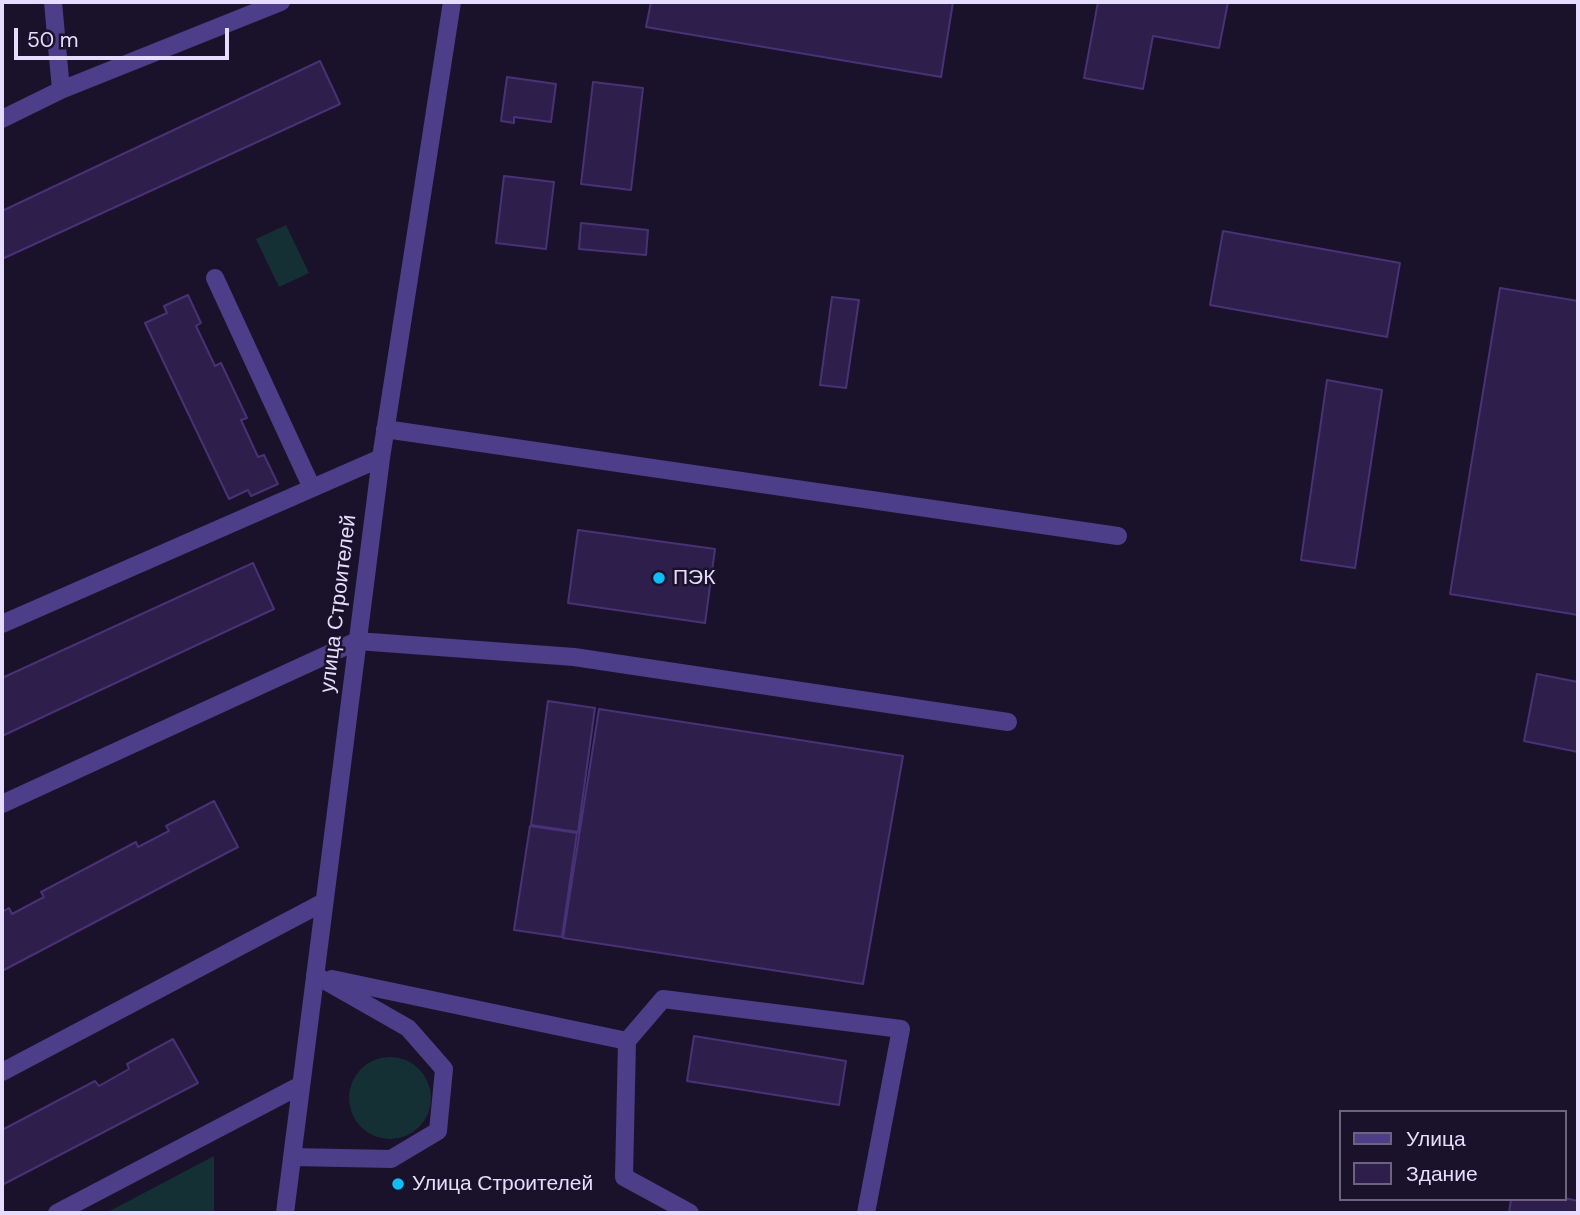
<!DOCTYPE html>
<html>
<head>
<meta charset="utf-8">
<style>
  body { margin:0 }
  #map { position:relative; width:1580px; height:1215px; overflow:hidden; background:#1a122a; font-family:"DM Sans",sans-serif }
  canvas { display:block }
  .frame { position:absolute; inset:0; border:4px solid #e5dcfe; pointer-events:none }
  .legend { position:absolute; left:1339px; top:1110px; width:228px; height:91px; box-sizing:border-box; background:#1a122a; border:2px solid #6b637f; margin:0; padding:9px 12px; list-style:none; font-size:21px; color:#e5dcfe }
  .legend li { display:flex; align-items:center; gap:14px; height:35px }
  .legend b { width:35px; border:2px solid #6b637f }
  .scale { position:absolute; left:14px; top:28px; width:215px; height:32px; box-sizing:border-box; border:4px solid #e5dcfe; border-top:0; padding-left:9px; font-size:21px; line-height:24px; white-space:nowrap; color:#e5dcfe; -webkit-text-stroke:5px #1a122a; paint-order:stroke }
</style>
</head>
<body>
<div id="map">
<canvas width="1580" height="1215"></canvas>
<div class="frame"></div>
<ul class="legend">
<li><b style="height:9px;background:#4c3e88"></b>Улица</li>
<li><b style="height:19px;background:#2e1e4b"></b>Здание</li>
</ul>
<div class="scale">50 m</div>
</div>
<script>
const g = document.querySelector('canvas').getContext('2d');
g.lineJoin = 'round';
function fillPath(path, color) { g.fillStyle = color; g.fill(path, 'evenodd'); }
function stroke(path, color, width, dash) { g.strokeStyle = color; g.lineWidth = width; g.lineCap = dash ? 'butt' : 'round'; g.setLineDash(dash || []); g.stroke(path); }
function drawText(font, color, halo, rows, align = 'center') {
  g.font = font + ' "DM Sans",sans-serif'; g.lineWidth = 5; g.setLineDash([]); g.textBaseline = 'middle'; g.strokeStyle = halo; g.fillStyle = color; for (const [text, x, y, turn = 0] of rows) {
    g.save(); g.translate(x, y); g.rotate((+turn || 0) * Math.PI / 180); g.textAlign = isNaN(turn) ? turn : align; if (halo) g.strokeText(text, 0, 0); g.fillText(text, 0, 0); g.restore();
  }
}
const green = new Path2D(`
  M286,225L309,273L279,287L256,239Z
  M349 1098a41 41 0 1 1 82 0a41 41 0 1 1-82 0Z
  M214,1156V1213H106Z`);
const building = new Path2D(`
  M651,2H953L941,77L646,27Z
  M1098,2H1228L1219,48L1153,36L1143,89L1084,78Z
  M320,61L340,104L2,259V211Z
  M507,77L556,84L551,122L514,117V123L501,121Z
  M593,82L643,88L631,190L581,184Z
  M504,176L554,182L546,249L496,243Z
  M581,223L648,230L646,255L579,249Z
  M1223,231L1400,263L1387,337L1210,305Z
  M1500,288L1578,301V615L1450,594Z
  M188,295L201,323L196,326L215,366L221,363L247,418L241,420L258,457L264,455L278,484L251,496L248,490L229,499L145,323L167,313L164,306Z
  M832,297L859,300L846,388L820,385Z
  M1327,380L1382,390L1355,568L1301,560Z
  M578,530L715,549L705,623L568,603Z
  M253,563L274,609L2,736V678Z
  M1537,674L1578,682V752L1524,741Z
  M548,701L595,708L578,832L531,825Z
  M599,709L903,756L863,984L563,938Z
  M214,801L238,847L2,971V912L9,908L12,914L44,897L41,892L136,842L138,847L169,831L166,826Z
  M530,826L577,833L562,937L514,930Z
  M694,1036L846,1061L839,1105L687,1081Z
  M173,1039L198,1083L2,1185V1130L95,1081L99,1086L129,1069L127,1064Z
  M1564,1198L1578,1201V1213H1509L1511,1199Z`);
const minor = new Path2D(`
  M53,2L61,90L281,2
  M2,119L61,90
  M215,278L312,488
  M385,429L1118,536
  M2,624L381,458
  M2,804L357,641L574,657L1008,722
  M332,979L627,1041
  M2,1072L324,902
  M292,1157L391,1159L438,1131L444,1069L408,1028L315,975
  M57,1213L301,1085
  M285,1213L381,458L452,2
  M690,1213L624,1177L627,1041L663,999L901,1029L866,1213`);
const markers = [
  [659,578,7,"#0ebdf8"],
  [398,1184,7,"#0ebdf8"]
];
const poiNames = [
  ["ПЭК",673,578],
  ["Улица Строителей",412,1184]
];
const streetNames = [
  ["улица Строителей",339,604,-83]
];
fillPath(green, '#153034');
fillPath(building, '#2e1e4b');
stroke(building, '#493176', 2);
stroke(minor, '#4c3e88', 18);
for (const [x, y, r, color] of markers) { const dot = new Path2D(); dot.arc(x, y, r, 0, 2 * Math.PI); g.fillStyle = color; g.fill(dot); stroke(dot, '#1a122a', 2.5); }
drawText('21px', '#e5dcfe', '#1a122a', poiNames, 'left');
drawText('21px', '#e5dcfe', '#1a122a', streetNames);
</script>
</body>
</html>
